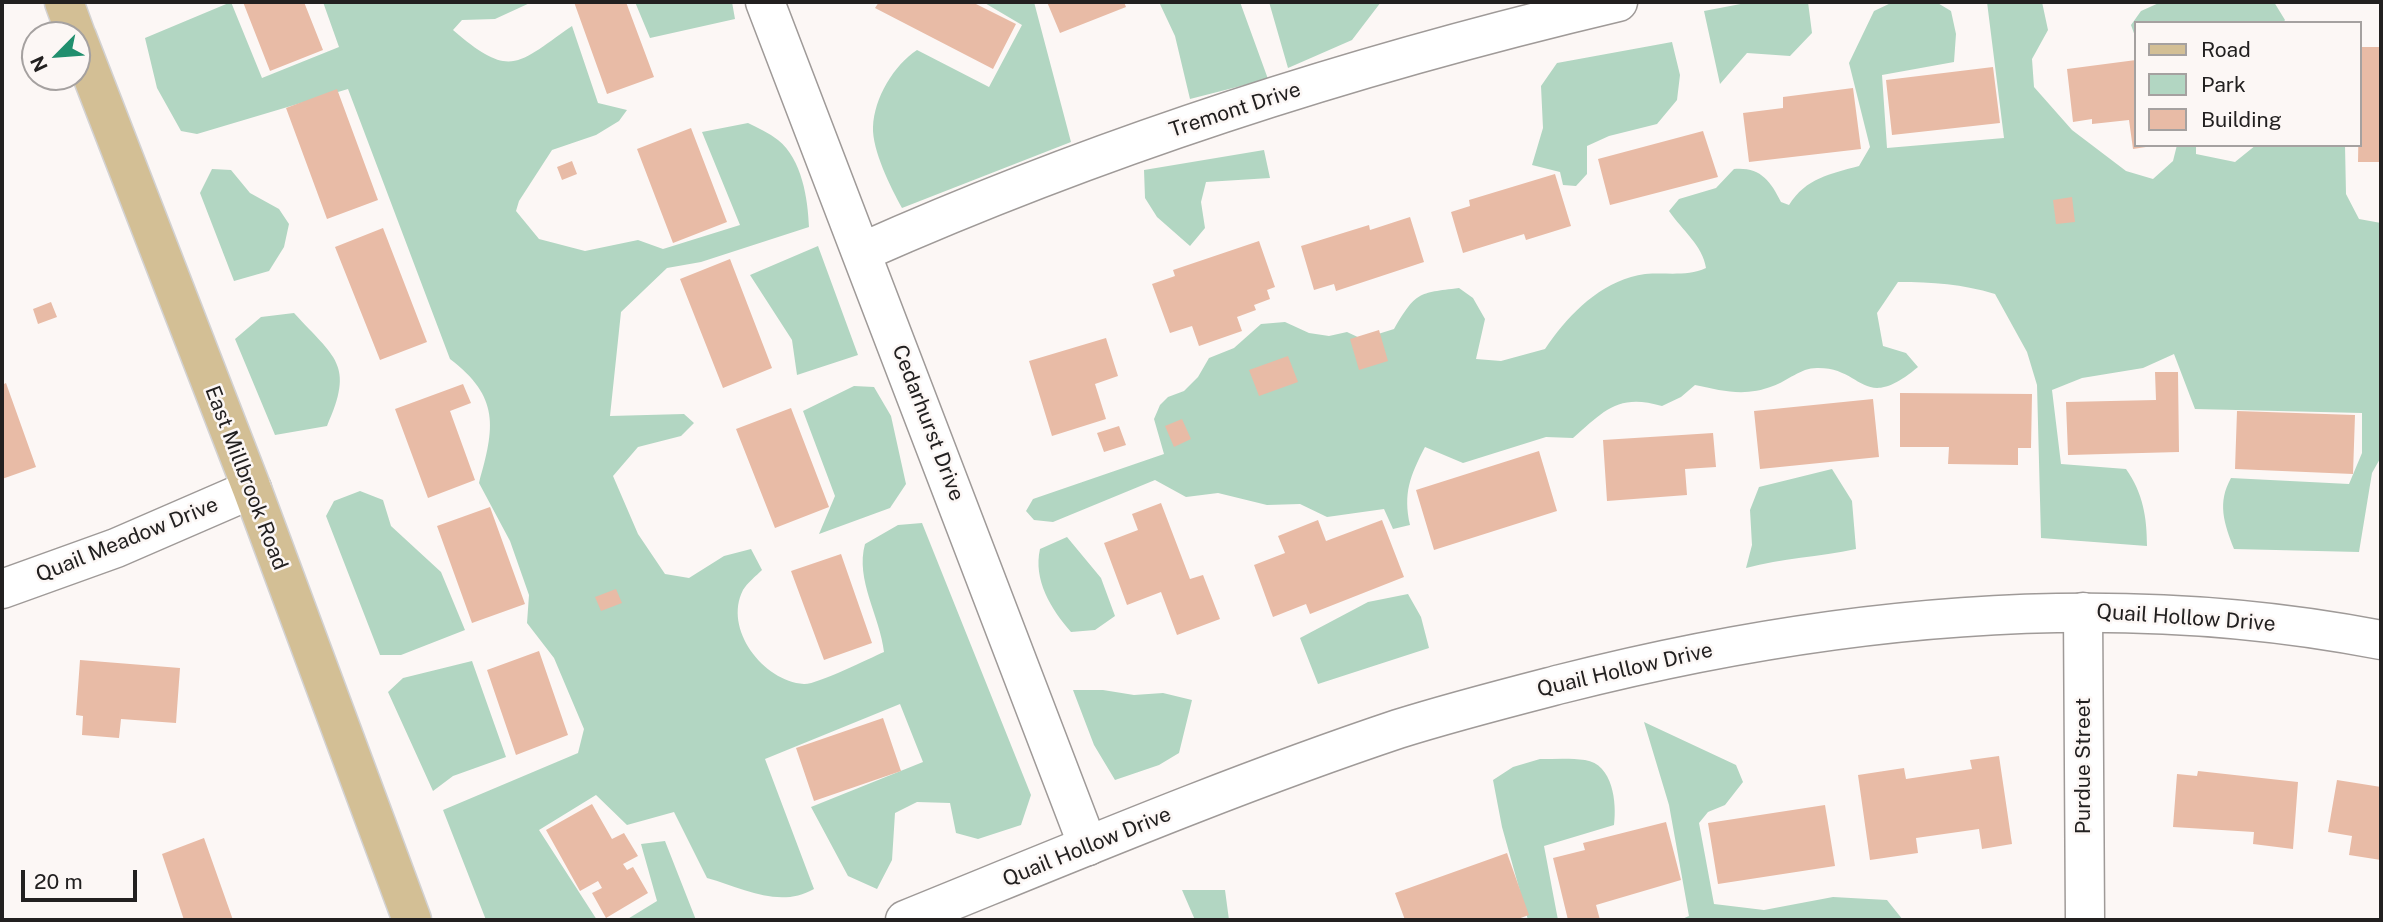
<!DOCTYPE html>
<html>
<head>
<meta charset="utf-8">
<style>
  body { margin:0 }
  #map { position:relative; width:2383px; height:922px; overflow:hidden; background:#fcf7f5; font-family:"Public Sans",sans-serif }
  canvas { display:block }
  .frame { position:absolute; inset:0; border:4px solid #222020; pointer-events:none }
  .legend { position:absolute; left:2134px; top:21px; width:228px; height:126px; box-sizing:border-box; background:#fcf7f5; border:2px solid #a5a1a0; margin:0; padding:9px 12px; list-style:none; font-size:21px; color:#222020 }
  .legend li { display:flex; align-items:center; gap:14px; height:35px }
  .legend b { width:35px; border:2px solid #a5a1a0 }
  .north { position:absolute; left:21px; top:21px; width:70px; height:70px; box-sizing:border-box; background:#fcf7f5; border:2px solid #a5a1a0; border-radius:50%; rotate:245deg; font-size:19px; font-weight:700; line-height:28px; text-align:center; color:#222020 }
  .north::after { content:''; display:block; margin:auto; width:24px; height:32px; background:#218f6e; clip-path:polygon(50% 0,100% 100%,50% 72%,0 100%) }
  .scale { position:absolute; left:21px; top:870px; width:116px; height:32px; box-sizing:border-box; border:4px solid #222020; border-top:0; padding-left:9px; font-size:21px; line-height:24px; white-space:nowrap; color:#222020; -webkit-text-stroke:5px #fcf7f5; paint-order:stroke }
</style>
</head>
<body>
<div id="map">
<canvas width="2383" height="922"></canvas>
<div class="frame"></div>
<ul class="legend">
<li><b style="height:9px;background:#d3bf95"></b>Road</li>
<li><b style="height:19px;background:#b2d6c2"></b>Park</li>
<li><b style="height:19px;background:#e8bba6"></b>Building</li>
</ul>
<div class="north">N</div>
<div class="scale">20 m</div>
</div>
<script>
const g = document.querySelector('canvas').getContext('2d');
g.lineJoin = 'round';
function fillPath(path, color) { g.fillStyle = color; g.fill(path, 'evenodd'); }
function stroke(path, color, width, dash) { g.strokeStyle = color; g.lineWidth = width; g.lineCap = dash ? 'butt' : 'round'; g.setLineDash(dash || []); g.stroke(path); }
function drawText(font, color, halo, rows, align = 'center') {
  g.font = font + ' "Public Sans",sans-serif'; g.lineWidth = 5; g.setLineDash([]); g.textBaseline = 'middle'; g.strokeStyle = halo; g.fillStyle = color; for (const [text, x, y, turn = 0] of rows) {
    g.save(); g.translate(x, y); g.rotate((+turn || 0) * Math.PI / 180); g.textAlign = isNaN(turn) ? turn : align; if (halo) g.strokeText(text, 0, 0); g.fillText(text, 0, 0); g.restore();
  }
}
const green = new Path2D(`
  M231,2L262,78L339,47L323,2H532L495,19L462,20L453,30C511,80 517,64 572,26L598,103L627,110L619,121L596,135L552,150L519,201L516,211L539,239L585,251L638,240L663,249L740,225L702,132L748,123C758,128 769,133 778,140C802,159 808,199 809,227L701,262L667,268L621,312L610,416L684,414L694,423L681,436L638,447L613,476L638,534L665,574L689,578L724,556L751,549L762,570C756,576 747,583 743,590C723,629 763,681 804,684C816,685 870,658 884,652C880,616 855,580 865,544L898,525L922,523L1031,795L1021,825L978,839L956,833L950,803L917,802L895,813L892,860L877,889L848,876L811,807L923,762L900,704L765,759L814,889C779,909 743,888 707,878L674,812L627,825L596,795L539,830L597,920H486L443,810L578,753L584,729L554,658L527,623L529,595L510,541L479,483C495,427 500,397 450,359L348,89L197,134L181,131L157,88L145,38Z
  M635,2H732L735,19L650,38Z
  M983,2H1034L1071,142L902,208C891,188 872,150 873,127C874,98 894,65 917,50L989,87L1022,25Z
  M1159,2H1240L1268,79L1190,99L1175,36Z
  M1269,2H1381L1352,40L1288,68Z
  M1751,2H1808L1812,33L1790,56L1747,53L1720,84L1704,11Z
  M1893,2H1936L1951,11L1956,34L1954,62L1882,75L1887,148L2004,138L1987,2H2042L2048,30L2032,59L2034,87L2072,130L2126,171L2153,179L2173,161L2177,145H2196V154L2235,162L2256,145H2345L2346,194L2359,219L2381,223V457L2372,473L2359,552L2234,549C2224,523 2217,503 2231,478L2349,484L2362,453V413L2195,409L2174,354L2143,368L2082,378L2052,390L2061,464L2126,469C2143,493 2147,517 2147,546L2041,538L2037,385L2027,352L1995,294C1962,284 1933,282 1898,282L1877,313L1883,346L1906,353L1918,367C1862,414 1864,367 1817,368C1800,368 1788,381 1773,386C1745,397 1723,391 1695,385L1681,397L1662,406C1618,393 1604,411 1573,438L1546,437L1463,463L1425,447C1410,476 1403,493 1410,525L1393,529L1384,509L1327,517L1300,504L1267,505L1218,493L1186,497L1155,480L1053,522L1034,520L1026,511L1033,499L1164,454L1154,419L1160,405L1168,397L1184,391L1198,377L1209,358L1234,348L1261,324L1285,322L1309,333L1329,336L1347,332L1362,339L1394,329C1416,292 1418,293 1459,288L1473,298L1485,319L1476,359L1501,361L1545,349C1566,318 1594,288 1631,277C1656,269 1682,279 1706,268C1703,246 1682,230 1669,211L1679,199L1716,188L1734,169C1760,167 1770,180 1781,202L1789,205C1806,178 1830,174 1859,166L1870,147L1849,63L1874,11Z
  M2161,2H2274L2285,20L2283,23H2136V39L2131,25L2141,11Z
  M1672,42L1680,75L1677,100L1657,124L1609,136L1587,146V174L1576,186L1563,185L1560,172L1532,165L1543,128L1541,86L1557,63Z
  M1264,150L1270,178L1206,182L1201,202L1205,228L1190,246L1157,217L1145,198L1144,170Z
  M212,169L231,170L250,193L279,209L289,224L284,247L269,271L234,281L200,193Z
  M818,246L858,355L797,375L792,340L750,275Z
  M294,313C335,358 355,364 327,426L275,435L235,339L261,317Z
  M854,386L874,387L891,416L906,484L890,508L819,534L835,496L803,411Z
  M1832,469L1852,501L1856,549C1819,557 1782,558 1746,568L1752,545L1750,510L1759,487Z
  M360,491L383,500L391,526L441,572L465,630L401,655H380L326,516L334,501Z
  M1067,537L1101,578L1115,616L1095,630L1071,632C1051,609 1033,580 1040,549Z
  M1408,594L1421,617L1429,648L1318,684L1300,638L1368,602Z
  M472,661L506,757L453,776L433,791L388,692L403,678Z
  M1073,690H1103L1134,695L1163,693L1192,700L1179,753L1159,765L1115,780L1094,745Z
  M1644,722L1736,765L1743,782L1725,805L1708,812L1699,823L1714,904L1764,910L1833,897L1887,900L1903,920H1680L1689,916L1669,805Z
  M1540,759C1555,759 1571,758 1585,760C1613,764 1617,803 1614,825L1544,846L1558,920H1528L1502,827L1493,780L1513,767Z
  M665,841L696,920H626L657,901L641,844Z
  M1182,890H1225L1229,920H1195Z`);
const building = new Path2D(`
  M243,2H304L323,50L270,71Z
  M574,2H626L654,77L607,94Z
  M879,2H972L1016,24L993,69L875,8Z
  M1047,2H1124L1126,7L1060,33Z
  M2360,47H2381V162H2358Z
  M2136,60V145L2146,147L2133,149L2129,120L2092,124V119L2073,122L2067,69Z
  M1993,67L2000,123L1892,135L1886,80Z
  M1853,88L1861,149L1749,162L1743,113L1783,108V97Z
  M337,89L378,200L327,219L286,108Z
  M691,128L727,222L673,243L637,149Z
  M1703,131L1718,177L1610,205L1598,159Z
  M572,161L577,174L562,180L557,167Z
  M1555,174L1571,226L1526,240L1524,234L1463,253L1451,212L1470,206L1469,200Z
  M2072,197L2075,222L2056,224L2053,200Z
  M1410,217L1424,262L1336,291L1334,284L1314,290L1301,246L1369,225L1370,230Z
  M383,228L427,342L380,360L335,247Z
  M1259,241L1275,287L1267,290L1270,299L1254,305L1256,310L1237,317L1242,331L1199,346L1192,326L1170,333L1152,284L1175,276L1173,270Z
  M730,259L772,368L723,388L680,279Z
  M51,302L57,317L38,324L33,309Z
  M1379,330L1388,361L1359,370L1350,339Z
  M1106,338L1118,376L1095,384L1106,419L1052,436L1029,361Z
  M1288,356L1298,382L1259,396L1249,370Z
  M2155,372H2178L2179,452L2068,455L2066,402L2156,400Z
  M6,383L36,467L2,479V385Z
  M463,384L471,403L450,411L475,480L428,498L395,409Z
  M1900,393L2032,394L2031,448H2018V465L1948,464L1949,447H1900Z
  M1873,399L1879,457L1760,469L1754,411Z
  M791,408L829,507L775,528L736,429Z
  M2237,411L2355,415L2353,474L2235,469Z
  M1182,419L1191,439L1174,447L1165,426Z
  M1119,426L1126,445L1104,452L1097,433Z
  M1713,433L1716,467L1685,469L1687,495L1607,501L1603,440Z
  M1539,451L1557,511L1434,550L1416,490Z
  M1161,503L1190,579L1203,575L1220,619L1177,635L1161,592L1127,605L1104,543L1138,530L1132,514Z
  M490,507L525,604L472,623L437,526Z
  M1318,520L1326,541L1382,520L1404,577L1310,614L1306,604L1273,617L1254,565L1285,553L1278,536Z
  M841,554L872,643L824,660L791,571Z
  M616,589L622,603L601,611L595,597Z
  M539,651L568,735L516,755L487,670Z
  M80,660L180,668L176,723L121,719L119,738L82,735L83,716L76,715Z
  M883,718L901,771L814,801L796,748Z
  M1999,756L2012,844L1982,849L1979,829L1916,838L1918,853L1870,860L1858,775L1904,768L1906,779L1972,769L1970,760Z
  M2198,771L2298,782L2293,849L2253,844L2254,832L2173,827L2177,774L2197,776Z
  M2337,780L2381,787V860L2349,855L2352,836L2328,832Z
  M592,804L612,839L624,833L638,856L623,864L627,870L633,867L648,893L606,918L592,893L602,888L598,881L580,891L546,830Z
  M1825,805L1835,866L1718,884L1708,823Z
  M1666,822L1681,880L1596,905L1600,920H1568L1553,858L1585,850L1583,843Z
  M204,838L233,920H184L162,854Z
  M1507,853L1529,915L1515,920H1405L1395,893Z`);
const minor = new Path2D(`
  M765,2L1088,846
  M862,252C1105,144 1360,63 1618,2
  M2,589L116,548L252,489
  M2083,612L2085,920`);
const tertiary = new Path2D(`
  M905,920C1068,854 1231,785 1398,729C1452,712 1507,698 1561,684C1828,616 2109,587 2381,640`);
const primary = new Path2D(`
  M64,2L76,35
  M77,37L252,489L412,920`);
const streetNames = [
  ["Tremont Drive",1235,110,-18],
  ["Cedarhurst Drive",928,423,69],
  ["East Millbrook Road",246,478,69],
  ["Quail Meadow Drive",127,540,-22],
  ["Quail Hollow Drive",2186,618,4],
  ["Quail Hollow Drive",1625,670,-13],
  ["Purdue Street",2084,766,-90],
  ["Quail Hollow Drive",1087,847,-22]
];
fillPath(green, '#b2d6c2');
fillPath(building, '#e8bba6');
stroke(minor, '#9f9a98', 41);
stroke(tertiary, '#9f9a98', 41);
stroke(primary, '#d3d2d2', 41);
stroke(minor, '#fff', 38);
stroke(tertiary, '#fff', 38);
stroke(primary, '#d3bf95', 38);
drawText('21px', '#222020', '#fcf7f5', streetNames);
</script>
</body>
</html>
